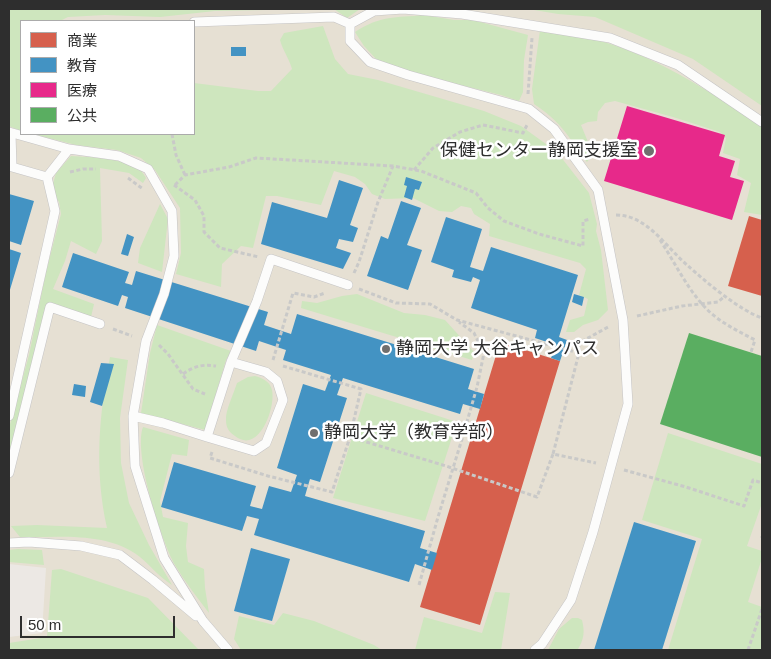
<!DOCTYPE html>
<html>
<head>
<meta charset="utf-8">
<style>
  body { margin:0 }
  #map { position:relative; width:771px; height:659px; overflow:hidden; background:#ece8e4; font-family:Helvetica,"Noto Sans JP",sans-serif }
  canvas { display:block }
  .frame { position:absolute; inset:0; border:10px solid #2e2e2e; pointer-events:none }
  .legend { position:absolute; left:20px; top:20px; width:175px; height:115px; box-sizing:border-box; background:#fff; border:1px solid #ababab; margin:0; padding:6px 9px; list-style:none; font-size:15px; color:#2e2e2e }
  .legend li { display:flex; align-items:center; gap:10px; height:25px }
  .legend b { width:25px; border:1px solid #ababab }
  .scale { position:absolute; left:20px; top:616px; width:155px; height:22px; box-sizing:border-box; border:2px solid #2e2e2e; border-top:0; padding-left:6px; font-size:15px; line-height:18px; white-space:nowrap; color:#2e2e2e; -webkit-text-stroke:4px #fff; paint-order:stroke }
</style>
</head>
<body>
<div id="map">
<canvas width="771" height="659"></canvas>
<div class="frame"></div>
<ul class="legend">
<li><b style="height:14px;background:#d6604d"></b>商業</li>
<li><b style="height:14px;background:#4393c3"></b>教育</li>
<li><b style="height:14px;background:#e7298a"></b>医療</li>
<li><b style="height:14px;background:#5aae61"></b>公共</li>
</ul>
<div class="scale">50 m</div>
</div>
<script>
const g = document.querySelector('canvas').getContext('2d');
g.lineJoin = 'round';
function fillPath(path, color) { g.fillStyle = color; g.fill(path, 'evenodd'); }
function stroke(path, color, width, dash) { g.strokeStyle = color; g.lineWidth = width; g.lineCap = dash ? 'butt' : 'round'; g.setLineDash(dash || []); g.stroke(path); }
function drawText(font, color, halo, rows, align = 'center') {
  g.font = font + ' Helvetica,"Noto Sans JP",sans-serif'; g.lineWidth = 5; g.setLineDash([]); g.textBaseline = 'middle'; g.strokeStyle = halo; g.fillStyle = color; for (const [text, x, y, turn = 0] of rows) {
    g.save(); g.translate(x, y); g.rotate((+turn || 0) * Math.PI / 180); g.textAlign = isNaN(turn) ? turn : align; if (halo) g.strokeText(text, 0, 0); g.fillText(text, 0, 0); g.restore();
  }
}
const education = new Path2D(`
  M9,9H762V650H9V637L42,633L46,568L9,564ZM21,21H194V134H21Z`);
const green = new Path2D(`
  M9,9H317L215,11L160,17L105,15L68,17L60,21H21V131L9,126Z
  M334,9H360L347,18Z
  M528,9H762V106L693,59L595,17L558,14Z
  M424,15L454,20H473L528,35L524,60L523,92L519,101L501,95L400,70L377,60L364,46L355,32C381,15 395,18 424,15Z
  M323,26L335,59L348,74L378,80L484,111L521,126L557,152L589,193L597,224L596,231L601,250L608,310L598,320L583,325L574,332H566L570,320L584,316L588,299L579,295L586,269L580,263L489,236L490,224L474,214L471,208L461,206L452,212L439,211L413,198L385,199L372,194L365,184L355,177L334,171L321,205L277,196H266L253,248L241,246L222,264L221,287L176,274L181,253L180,208L155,170L141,158L117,150L76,145L33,134H194V83L258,91H271L292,69C289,58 283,51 280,40L284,33Z
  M540,30C556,33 573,34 589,38C653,53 708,91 762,126V215L744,212L751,183L737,175L740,159L723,153L726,138L720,132L673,117L615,101L605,103L598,112L597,121L588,122L581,125L593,154L587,162C578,153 574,143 566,133C557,121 546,112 534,104L532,89Z
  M71,156C92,157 120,158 139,169C142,171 144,175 146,178L143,183L129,173L100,168L102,241L96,254L71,241L65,261L53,289L94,304L91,317L48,305L9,460V428L29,355L46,272L61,214L59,202L51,191L56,173Z
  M160,204L168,219L162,272L138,263L140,248Z
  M357,294L404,313L425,315L445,320L474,352L472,360L301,308L302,301L317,303L342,296Z
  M157,325L231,351L226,360L205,430L141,413L150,353Z
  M110,357L128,360L120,418L121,463L129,503L149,545L172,585C159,577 151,566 140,557C107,531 58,538 20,537L11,526L37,525L107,528C94,469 99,416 110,357Z
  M255,376C262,378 270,381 272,390C276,407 259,455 235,436C229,432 226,428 226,420C225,411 234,393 237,383L248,377Z
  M366,393L457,422L425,521L333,498Z
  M143,427L189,440L187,456L172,454L160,501L163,517L188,523L186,546L188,562L204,569L205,588L209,613C197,597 185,582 175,565C161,540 133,453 143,427Z
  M668,433L762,464V503L747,546L762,551V558L748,602L762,607V650H668L702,539L642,520Z
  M18,549L42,550L44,565L9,562V550Z
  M61,569L148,598L199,650H9V643L47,637L52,570Z
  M495,592L510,593L501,650H415L424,617L482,633Z
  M283,613L314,621L374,645L382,650H241L234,639L239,616L274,625Z
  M572,618H578L582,620C585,632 584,639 578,649L548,650L559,629Z`);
const shops = new Path2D(`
  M749,216L762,220V296L728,286Z
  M500,342L560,361L480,625L420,607Z`);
const schools = new Path2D(`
  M231,47H246V56H231Z
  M406,177L422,182L419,190L415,189L412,200L404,197L407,186L404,185Z
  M339,180L363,188L350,225L358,228L353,242L339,239L336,248L351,253L343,269L261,244L272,202L327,218Z
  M9,194L34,201L21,245L9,241Z
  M401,201L421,208L407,245L422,250L408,290L367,276L381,236L388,239Z
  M446,217L482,229L470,267L483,271L491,247L578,275L559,337L567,340L560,361L551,358L556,345L535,338L537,330L471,308L480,280L473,277L471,282L452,277L454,270L431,262Z
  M127,234L134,237L128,256L121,254Z
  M9,249L21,253L9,293Z
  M73,253L129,272L125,283L132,285L136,271L268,312L264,325L291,334L297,314L474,369L468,389L484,394L480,409L463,404L460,414L343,378L337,395L347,398L320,482L310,479L307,489L305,496L425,531L420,548L437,553L432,570L415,564L409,582L254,535L259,519L247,516L242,531L161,507L174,462L256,486L250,506L262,509L269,486L291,492L297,475L277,468L303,384L325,391L331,375L283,360L286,350L259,341L256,351L125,308L128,297L122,295L118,306L62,287Z
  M574,294L584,297L582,306L572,302Z
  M101,363L114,364L102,406L90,402Z
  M74,384L86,386L85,397L72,395Z
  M634,522L696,541L662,650H594Z
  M251,548L290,559L272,621L234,611Z`);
const health = new Path2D(`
  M627,106L725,135L719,156L735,161L730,177L744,181L732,220L604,181Z`);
const public = new Path2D(`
  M689,333L762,356V457L660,424Z`);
const path = new Path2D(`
  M528,94L532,38
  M172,134L176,155L185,175
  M414,170L433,148L460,132L483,125L523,133L527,125
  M70,172L83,169H96
  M128,178L143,189
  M174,185L195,200L204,216V232L220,248L259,257
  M175,185L185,175L229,167L256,158L393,166L421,171L476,193L488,208L504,221L539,234L583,246V221L590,219
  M616,215C647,215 666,247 687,265C706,282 739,310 762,318
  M660,240C676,264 690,295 712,314C725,325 740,332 755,340L751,352
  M354,273L359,262L378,202L393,166
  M359,289L396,303L430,304L457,320L579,353L553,454
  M637,316L682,306L718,302L725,296
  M113,329L132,336
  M159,345L168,354L193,389L205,394
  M579,353V343L610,326
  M273,360L293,293L314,297L325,293
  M283,366L361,389L350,437
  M183,374C194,366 203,364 216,366
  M212,452L210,458L268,476L332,492L350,437L446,466L537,497L553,454L596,463
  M624,470L686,487L744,506L753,480L762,483
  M762,536V538
  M419,585L438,517L462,439L477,387L484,353L474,333L459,322
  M748,650L762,609`);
const service = new Path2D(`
  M194,22L334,17L350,24
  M9,132L69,149L119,156L148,169L172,211L174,256L164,294L146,341L133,416L135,466L164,558L203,621L228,650
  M11,134L12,167L47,177L69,149
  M9,416L55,211L47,177
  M133,416L163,423L207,437L231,362L257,301L271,259L348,285
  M207,437L254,451L266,443L283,400L277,381L266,372L231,362
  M9,473L50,307L100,324
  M9,543L29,542L81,546L120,555L153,580L196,616
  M535,650L542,644L571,600L593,532L628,404L623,320L598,190L554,129L529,109L408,75L370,62L350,41V24L374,11L403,9L462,14L610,38L678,65L762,122`);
const markers = [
  [649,151,6,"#706f6e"],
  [386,349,5,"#706f6e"],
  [314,433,5,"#706f6e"]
];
const poiNames = [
  ["保健センター静岡支援室",638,151,"right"],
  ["静岡大学 大谷キャンパス",396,349],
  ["静岡大学（教育学部）",324,433]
];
fillPath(education, '#e6e0d3');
fillPath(green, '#cee6be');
fillPath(shops, '#d6604d');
fillPath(schools, '#4393c3');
fillPath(health, '#e7298a');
fillPath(public, '#5aae61');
stroke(service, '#c5c4c5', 10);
stroke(path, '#c9c9c8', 3, [4, 2.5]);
stroke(service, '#fcfcfb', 9);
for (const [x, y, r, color] of markers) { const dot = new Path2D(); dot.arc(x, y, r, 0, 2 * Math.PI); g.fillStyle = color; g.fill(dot); stroke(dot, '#fff', 2); }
drawText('18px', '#2e2e2e', '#fff', poiNames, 'left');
</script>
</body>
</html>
